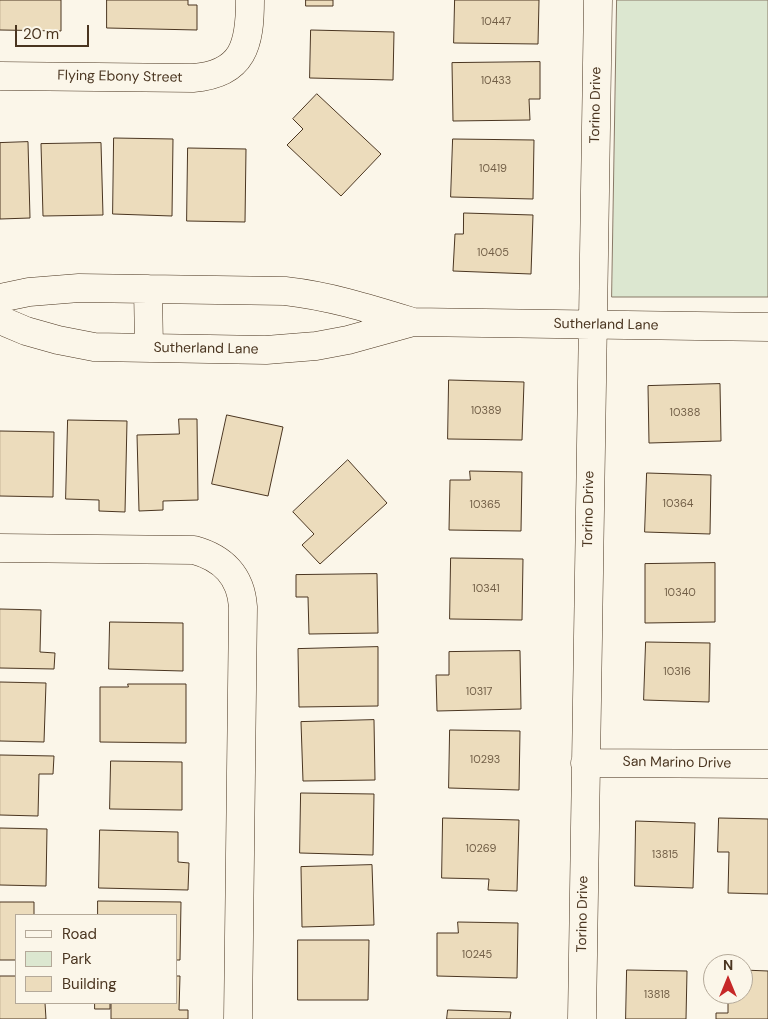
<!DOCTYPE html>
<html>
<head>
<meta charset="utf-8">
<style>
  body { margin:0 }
  #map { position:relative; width:768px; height:1019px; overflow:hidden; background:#fbf6e9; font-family:"DM Sans",sans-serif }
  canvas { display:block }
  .legend { position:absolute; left:15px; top:914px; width:162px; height:90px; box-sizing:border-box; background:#fbf6e9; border:1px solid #b4a999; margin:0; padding:6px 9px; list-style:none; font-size:15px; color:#4a3520 }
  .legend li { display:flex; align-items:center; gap:10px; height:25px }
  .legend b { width:25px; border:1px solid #b4a999 }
  .north { position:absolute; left:703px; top:954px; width:50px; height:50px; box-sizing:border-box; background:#fbf6e9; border:1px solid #b4a999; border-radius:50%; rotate:0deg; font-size:14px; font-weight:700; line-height:20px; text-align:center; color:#4a3520 }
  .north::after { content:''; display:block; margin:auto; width:18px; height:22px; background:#c62828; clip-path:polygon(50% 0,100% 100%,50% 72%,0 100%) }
  .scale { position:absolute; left:15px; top:25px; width:74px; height:22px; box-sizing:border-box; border:2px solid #4a3520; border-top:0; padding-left:6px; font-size:15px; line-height:18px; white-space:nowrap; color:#4a3520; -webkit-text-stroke:4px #fbf6e9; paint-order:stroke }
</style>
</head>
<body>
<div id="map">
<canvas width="768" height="1019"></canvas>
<ul class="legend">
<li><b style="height:6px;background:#fbf6e9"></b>Road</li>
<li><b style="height:14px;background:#dce7d0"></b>Park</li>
<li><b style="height:14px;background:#ecdcbc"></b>Building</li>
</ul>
<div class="north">N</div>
<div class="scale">20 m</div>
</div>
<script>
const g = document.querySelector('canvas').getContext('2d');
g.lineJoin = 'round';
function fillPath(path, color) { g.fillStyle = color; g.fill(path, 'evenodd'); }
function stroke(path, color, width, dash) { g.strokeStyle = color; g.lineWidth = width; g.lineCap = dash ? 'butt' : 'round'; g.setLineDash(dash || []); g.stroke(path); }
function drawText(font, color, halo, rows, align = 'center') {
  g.font = font + ' "DM Sans",sans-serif'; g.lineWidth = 4; g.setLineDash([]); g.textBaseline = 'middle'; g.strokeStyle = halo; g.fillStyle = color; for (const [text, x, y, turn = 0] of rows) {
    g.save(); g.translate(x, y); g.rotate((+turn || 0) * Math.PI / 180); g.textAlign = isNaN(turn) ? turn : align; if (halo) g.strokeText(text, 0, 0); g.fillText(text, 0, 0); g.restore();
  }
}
const green = new Path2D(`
  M617,0H768V297H612Z`);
const building = new Path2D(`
  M0,0H61V31L0,30Z
  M107,0H188V5H197V30L107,28Z
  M306,0H333V6H306Z
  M455,0H539L538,44L454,43Z
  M311,30L394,32L393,80L310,78Z
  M540,62V99H529L530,120L453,121L452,63Z
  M317,94L381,154L341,196L287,145L303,129L293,119Z
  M114,138L173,139L172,216L113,214Z
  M453,139L534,140L533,199L451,197Z
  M28,142L30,218L0,219V143Z
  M101,143L103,215L43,216L41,144Z
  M188,148L246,149L245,222L187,221Z
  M464,213L533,215L531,274L453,271L455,234H463Z
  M449,380L524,382L522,440L448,439Z
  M720,384L721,441L649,443L648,386Z
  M227,415L283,427L268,496L212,484Z
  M179,419H197L198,500L163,501V510L139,511L137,435L179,434Z
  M68,420L127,421L125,512L99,511V500L66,499Z
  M0,431L54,432L53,497L0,496Z
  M348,460L387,503L320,564L302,545L314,534L293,512Z
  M470,471L522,472L521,531L449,530L450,480H470Z
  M647,473L711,475L710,534L645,532Z
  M451,558L523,559L522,620L450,619Z
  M715,563V622L645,623V564Z
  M377,574L378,633L309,634L308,597H296V575Z
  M0,609L41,610L40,652L55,653L54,669L0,668Z
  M110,622L183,623V671L109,669Z
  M646,642L710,643L709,702L644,700Z
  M378,647V706L299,707L298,649Z
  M520,651L521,709L437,711L436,675H449V652Z
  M0,682L46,683L44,742L0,741Z
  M128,684H186V743L100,742V687H128Z
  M374,720L375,780L303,781L301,722Z
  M450,730L520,731L519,790L449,788Z
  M0,755L54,756L53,774H39L38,816L0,815Z
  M111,761L182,762V810L110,809Z
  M301,793L374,794L373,855L300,853Z
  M443,818L519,820L517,891L488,890L489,879L442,878Z
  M719,818L768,819V894L728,893L729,852H718Z
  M636,821L695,823L693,888L635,886Z
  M0,828L47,829L46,886L0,885Z
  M100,830L178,832V862L189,863L188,890L99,888Z
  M372,865L374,925L302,927L301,867Z
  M98,901L181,902L180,960H176V915H98Z
  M0,902H34V915H16V960H0Z
  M458,922L518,923L517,978L437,976V933H458Z
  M298,940H369L368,1000H298Z
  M627,970L687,971L686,1019H626Z
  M743,970L768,971V1019H716V1013H728V994H743Z
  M0,976H16V1003H45L46,1019H0Z
  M176,976H180L179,1010H188V1019H111V1003H176Z
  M95,1003H110V1009H95Z
  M448,1010L511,1012L510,1019H447Z`);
const minor = new Path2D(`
  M0,76L193,78C244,74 250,44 250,0
  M148,289L149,348
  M0,298L29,292L79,288L285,291C330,296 371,309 413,322
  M0,320L26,331L58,340L94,347L266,350L316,346L348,340L413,322L768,327
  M0,548L194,550C223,558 241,576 243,607L238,1019
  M585,763L768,764
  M582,1019L598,0`);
const numberNames = [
  ["10447",496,22],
  ["10433",496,81],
  ["10419",493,169],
  ["10405",493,253],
  ["10389",486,411],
  ["10388",685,413],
  ["10364",678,504],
  ["10365",485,505],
  ["10341",486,589],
  ["10340",680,593],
  ["10316",677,672],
  ["10317",479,692],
  ["10293",485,760],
  ["10269",481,849],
  ["13815",665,855],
  ["10245",477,955],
  ["13818",657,995]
];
const streetNames = [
  ["Flying Ebony Street",120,77,1],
  ["Torino Drive",596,105,-89],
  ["Sutherland Lane",606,325,1],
  ["Sutherland Lane",206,349,1],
  ["Torino Drive",589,509,-89],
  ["San Marino Drive",677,763,1],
  ["Torino Drive",583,914,-89]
];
fillPath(green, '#dce7d0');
stroke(green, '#887966', 1);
fillPath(building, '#ecdcbc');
stroke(building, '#4a3520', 1);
stroke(minor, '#4a3520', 29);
stroke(minor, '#fbf6e9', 28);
drawText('11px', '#725f47', null, numberNames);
drawText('14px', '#4a3520', '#fbf6e9', streetNames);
</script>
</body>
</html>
